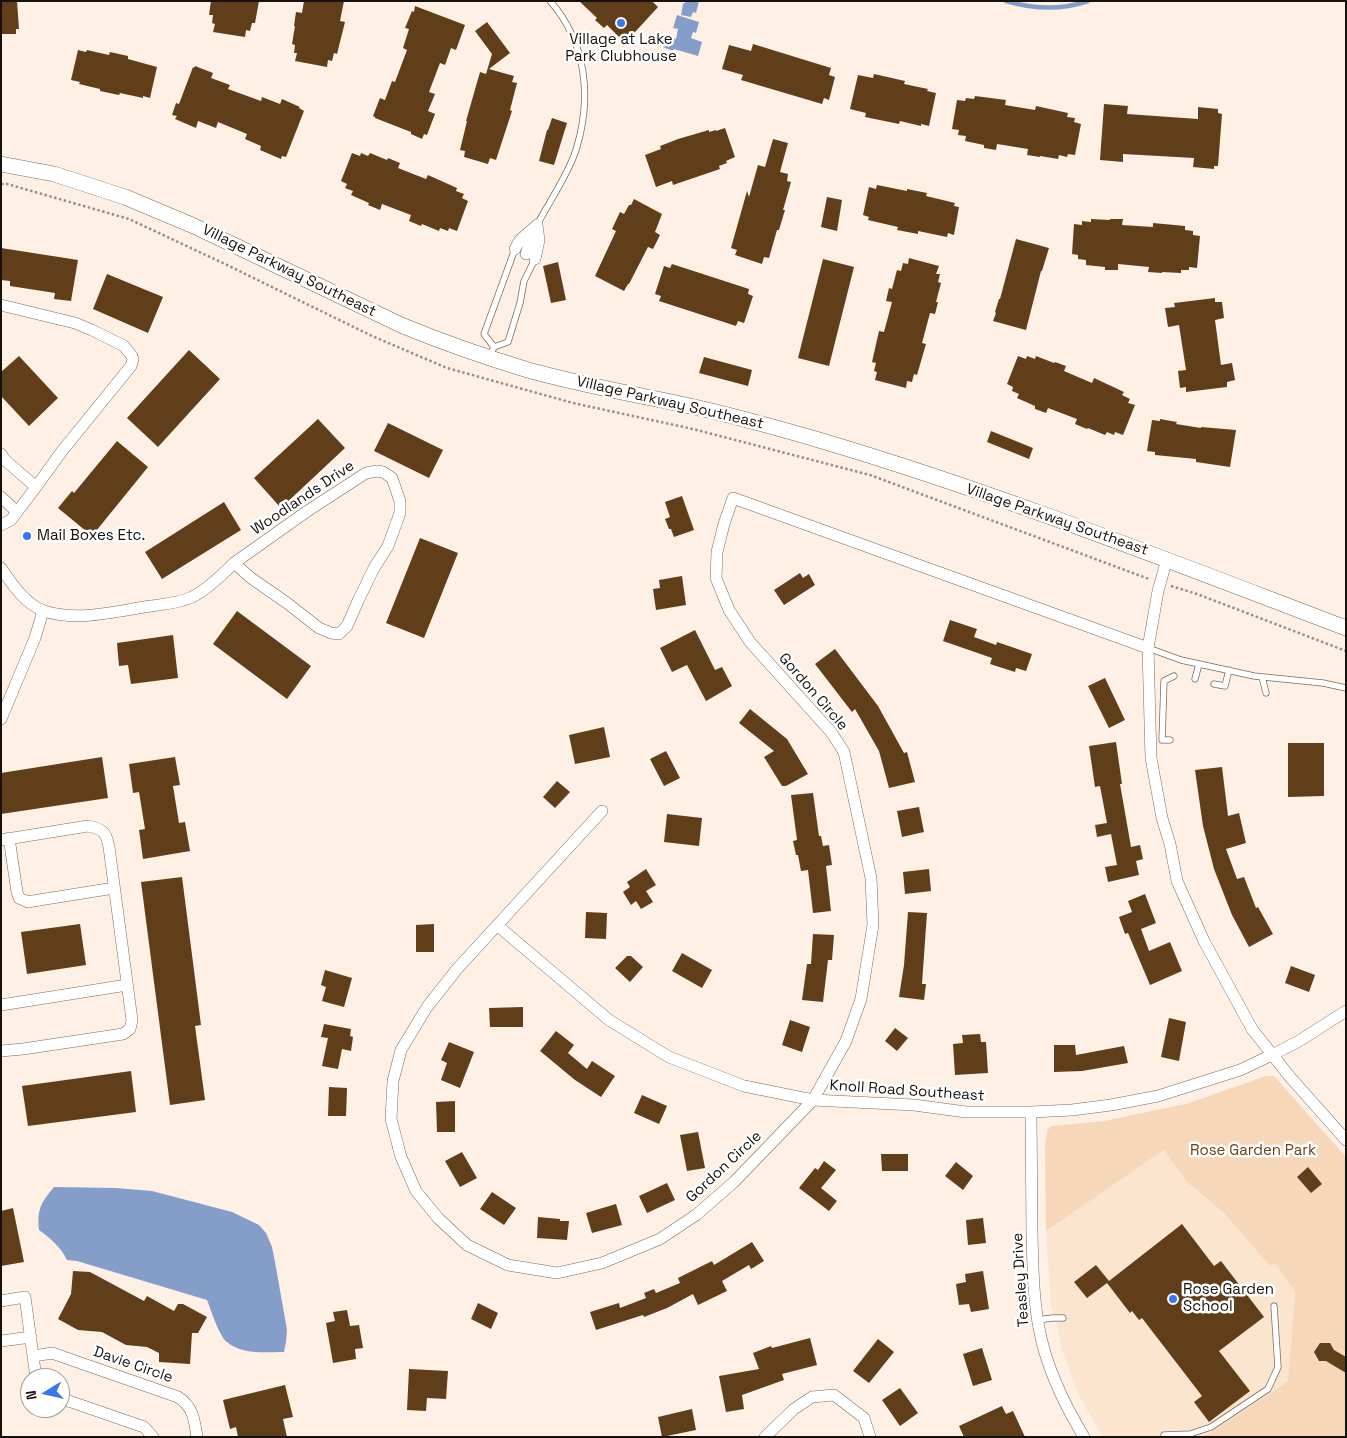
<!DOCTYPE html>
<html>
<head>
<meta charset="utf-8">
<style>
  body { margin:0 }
  #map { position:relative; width:1347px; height:1438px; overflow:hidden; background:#fef0e4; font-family:"Space Grotesk",sans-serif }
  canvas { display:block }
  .frame { position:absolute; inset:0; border:2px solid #17110c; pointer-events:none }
  .north { position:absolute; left:20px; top:1368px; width:50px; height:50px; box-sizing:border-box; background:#fff; border:1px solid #a2a09e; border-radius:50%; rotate:261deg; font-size:14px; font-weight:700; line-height:20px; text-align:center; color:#17110c }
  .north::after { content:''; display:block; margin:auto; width:18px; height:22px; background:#3b78e7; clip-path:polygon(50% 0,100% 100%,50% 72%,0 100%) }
</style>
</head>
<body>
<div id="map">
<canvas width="1347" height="1438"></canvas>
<div class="frame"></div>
<div class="north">N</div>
</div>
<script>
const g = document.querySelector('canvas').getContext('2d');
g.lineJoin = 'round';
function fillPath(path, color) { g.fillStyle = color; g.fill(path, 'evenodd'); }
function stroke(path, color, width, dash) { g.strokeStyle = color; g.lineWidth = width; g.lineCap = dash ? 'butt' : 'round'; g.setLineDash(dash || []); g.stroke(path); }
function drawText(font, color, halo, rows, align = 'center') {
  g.font = font + ' "Space Grotesk",sans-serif'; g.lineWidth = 5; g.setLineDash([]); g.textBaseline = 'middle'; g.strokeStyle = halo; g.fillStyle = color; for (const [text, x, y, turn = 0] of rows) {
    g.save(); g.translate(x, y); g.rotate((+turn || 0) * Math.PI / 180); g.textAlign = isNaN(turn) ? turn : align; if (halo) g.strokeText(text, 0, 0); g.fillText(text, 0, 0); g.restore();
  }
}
const built = new Path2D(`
  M1164,1150L1194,1189L1224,1213L1270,1266L1275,1262L1295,1291L1288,1381L1204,1437H1103L1079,1396L1062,1350L1057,1326L1051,1307L1046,1231Z`);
const green = new Path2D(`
  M1266,1076H1274L1346,1157V1437H1204L1288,1381L1295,1292L1275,1263L1270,1266L1224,1213L1188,1183L1164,1150L1046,1231L1045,1147L1047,1131L1051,1126L1104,1121L1186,1104Z`);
const water = new Path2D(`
  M687,1H699L696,13L693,12L691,17L681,15L683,4Z
  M677,15L699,22L696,33L693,32L691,38L702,42L698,56L674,49L673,51L663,47L666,36L676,39L678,29L673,28Z
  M54,1187L116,1188L152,1191L232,1212L259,1225L266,1233L272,1247L275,1262L287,1330L286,1342L284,1352C266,1352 242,1355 227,1342C219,1336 211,1310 207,1300L77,1261L67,1260C61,1247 50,1238 39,1230C37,1209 41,1203 54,1187Z`);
const stream = new Path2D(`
  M1006,1C1033,9 1062,10 1088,1`);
const building = new Path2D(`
  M1,1H17L19,29H16V34H1Z
  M211,1H259L255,23H252L250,31L246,30L245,37L213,32L215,24L212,23L213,15H209Z
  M304,1H344L340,21L345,22L337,54L334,53L332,61L328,60L327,67L295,61L297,53H294L295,45L292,44L295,26H294L296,12L302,13Z
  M579,1H652L658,7L625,43L607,25L604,28L595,20L597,18Z
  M415,6L465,25L456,50L451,48L445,65L440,63L429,92L435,94L428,111L435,114L427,135L424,134L422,139L411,134V132L375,118V117L373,116L380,98L385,100L392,81L395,82L407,50L403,48L409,29L405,28L412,11L414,12Z
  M487,22L510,53L489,69L514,76L512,82L517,83L510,110L512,111L496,160L490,158L488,164L464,157L465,151L460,150L467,121H466L480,72L486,74L492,54L475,31Z
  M753,44L831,68L829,75L835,77L829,100L824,98L822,104L741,80L743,75L722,69L729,45L751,51Z
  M78,50L86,52L87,50L109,55L110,52L128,56V59L157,67L150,98L143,96V98L120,93L119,95L100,91V89L79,84L80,82L71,80Z
  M195,66L213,73L211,78L230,85L228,89L261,101L262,97L280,104L282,99L300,107L299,108L304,111L286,157L282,156L281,159L260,150L261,146L245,139L247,134L218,122L216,128L198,121L196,128L175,119L177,116L172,115L176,103L179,104L193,67L194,68Z
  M874,74L905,81L904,84L928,89L927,91L936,93L929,126L921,124V126L900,121L899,124L865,117L866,113L850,109L858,75L873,78Z
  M975,96L1006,100L1005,105L1035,110L1036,106L1068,113L1067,117L1075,118L1074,122L1081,124L1075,155L1068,154L1067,157L1059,155L1058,159L1040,156V157L1027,155L1028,149L997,144L996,150L984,148V145L965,141L966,136L958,135L959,130L952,129L957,100L965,101L966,98L974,99Z
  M1104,104L1128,106L1127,114L1198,119V107L1218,109V113L1222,114L1218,166H1214V169L1193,167L1194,158L1123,154V162L1100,160Z
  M552,118L567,123L554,165L539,161L547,130H548Z
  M725,128L735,157L726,161L727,163L719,166L720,169L673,185L672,181L656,187L645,155L661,149L660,146L678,139L709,130V132L716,130V131Z
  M773,139L788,143L780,172L788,174L787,181L791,182L783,210H785L779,230H777L769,258L764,257L762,264L735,255L737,250L731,248L747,191L749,197L758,165L765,167Z
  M352,153L360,156L361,153L368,156L370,153L387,160L388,158L400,163L398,168L426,179L428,175L457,188L456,191L464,194L462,198L468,201L457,231L449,228L448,231L440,228L439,231L422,224L421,226L409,221L411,215L382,204L380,210L368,205L369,203L351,195L353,191L345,188L347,184L341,181Z
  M877,185L907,191V189L927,193L926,196L955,203L954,206L959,207L954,235L948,233L947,237L918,231V234L897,230L898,227L868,220L869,217L863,215L869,187L876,189Z
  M827,197L842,200L837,231L821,227Z
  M634,199L662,214L655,232L660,235L653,249L648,247L629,284H628L624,291L595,276L616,231L612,229L620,212L624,214L629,205H631Z
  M1091,219L1110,220V219H1123L1122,225L1153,227V223L1185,226V230L1193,231V235L1200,236L1197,268L1189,267V270H1181V273L1162,272V273L1148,272L1149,267L1118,264V270H1105V267L1086,265V260L1078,259V255L1072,254L1074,224L1082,225V221L1091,222Z
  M1016,239L1049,248L1042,271H1041L1026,330L993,321L996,313L995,312L999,299H1000Z
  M1,248L78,260L71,301L54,299L55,293L10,286V281L1,280Z
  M909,258L939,266L936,274H940L938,282L941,283L936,302H938L935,314L930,313L922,343L926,344L917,375L914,374L912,382L907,381L906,388L875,380L877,372L874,371L876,363L872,362L879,331L884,332L892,302L886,301L889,288L892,289L897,270L901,271L903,263L908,264Z
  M823,259L854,267L829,366L798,358Z
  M558,262L566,300L551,303L543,266Z
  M672,264L749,289L748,294L753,296L744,323L738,321L736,326L659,301L661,296L655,294L664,266L670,268Z
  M107,274L163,297L148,333L93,309Z
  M1215,298V302H1222L1224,318L1215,320L1221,365L1232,363L1235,380L1227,382V387L1186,392V387L1180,388L1178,371L1186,370L1179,325L1168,327L1165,308L1175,307L1174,303Z
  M189,350L220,379L158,447L127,418Z
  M19,356L58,398L29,426L1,396V372Z
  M1018,356L1026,359L1027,356L1035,359L1036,356L1054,363L1055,362L1066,366L1064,371L1092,383L1094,378L1124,392L1122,395L1130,399L1128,403L1135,405L1123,435L1115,432L1114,435L1107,432L1105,435L1088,428L1087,429L1075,424L1077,419L1048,408L1046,413L1035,409V406L1017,398L1019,394L1012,391L1013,387L1007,384Z
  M704,357L752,370L748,386L699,373Z
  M318,419L345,448L281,508L254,478Z
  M1160,419L1177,422L1176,424L1201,428V427L1236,430L1230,467L1196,462V459L1155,455V452L1147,451L1152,420L1160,421Z
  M388,423L443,450L429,478L374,451Z
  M991,431L1033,448L1029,459L987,442Z
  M117,441L148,467L92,536L58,508L72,491L74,493Z
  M682,496L694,530L674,537L671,529H669L665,519L670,517L665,502Z
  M224,502L241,530L162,579L145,552Z
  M420,538L458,553L424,638L386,623Z
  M800,573L803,578L809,574L815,585L784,605L774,590Z
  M682,576L686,605L656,610L653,589L660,588L659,580Z
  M237,611L311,666L287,699L213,644Z
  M950,620L977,629L974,637L996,645L997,642L1032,654L1026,671L1016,668L1015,672L990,664L992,658L943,641Z
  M695,630L715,670L722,667L732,686L706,701L687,665L672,672L660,648Z
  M173,635L178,678L131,684L128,665L119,666L117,643Z
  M835,649L878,706L904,753L907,752L915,782L889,788L879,751L855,709L852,712L815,664Z
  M1105,678L1125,720L1109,728L1088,686Z
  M750,709L787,739L808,774L786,786H782L764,757L774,751L739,723Z
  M604,727L610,757L575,764L569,735Z
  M1116,742L1122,784H1120L1131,847L1140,845L1143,859L1136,861L1139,875L1108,882L1105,867L1117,865L1111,834L1097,837L1095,825L1107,823L1100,786L1095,787L1089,746Z
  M1288,743H1324V796L1288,797Z
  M666,751L680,778L664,786L650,759Z
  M102,757L108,798L1,814V773Z
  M175,757L180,785L173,786L179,823L185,822L190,851L143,859L139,830L145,829L139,792L133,793L129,764Z
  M1222,767L1228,816L1239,813L1246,843L1226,849L1237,879L1244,877L1256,908L1258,907L1273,934L1249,947L1232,915L1214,869L1203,826L1195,770Z
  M557,781L570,792L555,808L543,797Z
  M813,793L819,836H821L823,846L829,845L832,865L826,866L831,911L813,913L808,870L801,871L798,855H796L793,841L797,840L791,795Z
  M919,807L924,832L902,837L897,811Z
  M667,814L702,818L699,846L664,842Z
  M646,869L656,885L646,891L653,902L641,909L636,901L631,905L623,892L630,887L627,882Z
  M929,869L931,891L905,894L903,872Z
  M182,877L201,1025L195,1026L205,1100L170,1105L141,882Z
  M1145,894L1156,923L1141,929L1149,951L1170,942L1182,971L1150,985L1128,933L1125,934L1119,917L1132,912L1128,901Z
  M586,912L607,913L606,939L585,938Z
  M908,912L927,913L922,984H926L924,1000L899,997L904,965Z
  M80,924L86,965L27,974L21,932Z
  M434,924V952H416V925Z
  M813,934L834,935L832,960H828L823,1002L802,1000L807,964H811Z
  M682,953L712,970L702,988L672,971Z
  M627,956H631L643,967L630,982L615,968Z
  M1291,966L1315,975L1309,992L1285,983Z
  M325,970L352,978L344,1007L322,1001L326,987L321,985Z
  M523,1007V1027H490L489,1008Z
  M1169,1018L1186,1022L1179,1061L1161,1057Z
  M790,1020L810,1027L802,1052L782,1045Z
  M324,1024L351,1029L350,1036L353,1037L351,1051L342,1049L338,1069L322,1066L328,1038L321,1037Z
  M895,1028L908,1038L897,1051L885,1041Z
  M556,1031L574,1045L568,1053L587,1069L592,1061L615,1076L601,1097L575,1080L540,1051Z
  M980,1034L981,1042H986L988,1073L955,1075L953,1044L963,1043L962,1035Z
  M449,1042L474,1052L460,1088L441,1080L447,1063L441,1060Z
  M1054,1045H1075L1076,1055L1124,1046L1128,1063L1082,1071L1054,1072Z
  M131,1071L136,1112L28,1126L22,1086Z
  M329,1087L347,1088L346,1116H328Z
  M642,1095L667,1106L659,1124L634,1113Z
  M455,1101V1132H437L436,1102Z
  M698,1132L705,1168L687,1171L680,1135Z
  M462,1152L477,1178L460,1187L445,1161Z
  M881,1154H908V1171H882Z
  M824,1161L836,1170L821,1188L837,1201L829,1211L799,1188L815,1168L818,1170Z
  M956,1162L973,1176L963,1190L945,1176Z
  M1308,1167L1322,1184L1311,1193L1297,1177Z
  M667,1183L675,1200L647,1213L639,1196Z
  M492,1192L516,1208L504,1225L480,1209Z
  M616,1204L622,1225L592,1233L586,1213Z
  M13,1208L24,1262L1,1266V1211Z
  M538,1217L560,1219V1221H569L567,1240L537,1238Z
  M983,1218L986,1243L968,1245L966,1220Z
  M1182,1224L1214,1266L1221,1261L1264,1317L1219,1351L1250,1391L1209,1422L1194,1402L1202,1396L1142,1318L1139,1320L1132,1311L1130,1313L1107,1283L1087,1298L1074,1282L1096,1265L1109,1281Z
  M752,1242L764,1261L751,1269L749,1265L722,1281L727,1291L698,1305L693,1294L667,1308L644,1317L643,1315L596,1330L590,1312L619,1303L620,1308L646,1298L644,1293L654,1289L656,1293L680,1283L678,1278L712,1261L714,1265Z
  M73,1271L90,1272L144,1301L147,1296L174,1311L178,1304H183L207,1317L198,1333H192L190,1364L159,1362V1353L147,1347L126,1345L102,1332L78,1330L58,1319L71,1294Z
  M983,1271L989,1309L971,1312L969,1304L959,1305L956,1284L966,1282L965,1274Z
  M478,1303L498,1313L491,1329L471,1319Z
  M347,1310L350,1326L359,1325L363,1348L355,1349L356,1359L333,1363L326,1323L335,1321L333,1312Z
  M810,1338L817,1365L782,1374L784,1380L742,1395L744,1409L726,1412L719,1376L759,1369L753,1353L771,1346L772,1348Z
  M878,1339L894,1352L869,1383L853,1371Z
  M1320,1343H1330L1334,1350L1346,1357V1373L1326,1361H1319L1314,1352Z
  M982,1348L992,1380L973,1386L963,1354Z
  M409,1369L448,1371L446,1399L427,1398L426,1411L407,1410Z
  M285,1385L293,1417L283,1419L287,1437H238L236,1427L230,1429L223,1400Z
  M900,1388L918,1413L900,1426L882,1400Z
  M1002,1406L1006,1414L1013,1411L1025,1437H964L959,1426Z
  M692,1409L696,1430L662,1437L658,1417Z`);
const path = new Path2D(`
  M1,184H7L129,219L225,264L372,336L447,368L573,403L693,429L870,475L1149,579
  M1171,586L1197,594L1346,651`);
const service = new Path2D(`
  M537,225C549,202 568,175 576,150C592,98 587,43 550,1
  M494,347L484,334L515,249
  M490,356L494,347L508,342L520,303L524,281L535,259
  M1148,648L1181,660L1254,676L1323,683L1346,688
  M1262,677L1266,693
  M1195,679L1199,664
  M1214,684L1225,686L1229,670
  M1170,740H1162L1164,681L1174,676
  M1038,1320L1052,1318H1063
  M1164,1435L1190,1434L1211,1427L1268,1389L1278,1367L1274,1306`);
const minor = new Path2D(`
  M515,249L520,240L537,225
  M526,254L535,229
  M535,259L539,240L537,225
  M1,305L75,323L92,330L124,346L132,356L133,360L131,366L62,451L36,487L5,460L1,454
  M377,471L383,472L392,478L400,501V513L388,546L374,568L358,601L347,626L339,634L331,633L319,628L287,603L251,578L234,563L306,512L366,473Z
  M1,497L17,512
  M1,525L11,520L36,487
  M1167,559L1158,591L1148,648L1151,758L1162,818L1170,844L1177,881L1204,941L1252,1029L1290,1077L1346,1140
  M1,568C12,584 25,604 44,611C78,622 117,611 151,606C164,604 180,603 192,597C205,591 224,573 234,563
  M1,719L35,638L43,611
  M602,811L457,969L427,1007L401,1050L393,1081L391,1119L401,1157L416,1191L438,1218L467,1245L508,1265L557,1273L602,1263L660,1239L696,1215L734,1182L813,1100L846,1041L861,999L873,925L871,878L844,752L831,732L750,642L729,610L716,578L717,552L724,524L733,498L1148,648
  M9,838L17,892L19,898L28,902L33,901L114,888
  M1,840L88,826C102,829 106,831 109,847L132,1020L130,1029L123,1034L23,1049L1,1051
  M498,926L609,1020L669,1057L744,1086L813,1100L914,1105L966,1112H1031L1072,1110L1111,1105L1158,1096L1240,1070L1272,1055L1299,1041L1346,1011
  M1,1005L127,985
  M1031,1112C1031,1152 1032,1193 1032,1234C1033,1265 1033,1297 1039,1328C1046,1367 1064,1404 1084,1437
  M1,1301L25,1297L36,1378
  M1,1341L31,1337
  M34,1356L52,1353L178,1397C194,1408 194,1419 197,1437
  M60,1398L144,1427L153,1437
  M765,1437L794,1409L812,1397L834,1395L864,1418L870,1437`);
const tertiary = new Path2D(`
  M1,164L54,174L125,197L194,226L401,325C442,342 485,357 528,370C585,386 645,396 703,409C742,418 781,429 819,440C998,493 1172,562 1346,628`);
const markers = [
  [621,23,5,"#3b78e7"],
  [27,536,5,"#3b78e7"],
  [1173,1299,5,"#3b78e7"]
];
const poiNames = [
  ["Village at Lake",621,40,"center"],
  ["Park Clubhouse",621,57,"center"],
  ["Mail Boxes Etc.",37,536],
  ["Rose Garden",1183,1290],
  ["School",1183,1307]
];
const streetNames = [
  ["Village Parkway Southeast",289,271,26],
  ["Village Parkway Southeast",670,403,13],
  ["Woodlands Drive",303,498,-34],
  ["Village Parkway Southeast",1057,520,19],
  ["Gordon Circle",813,692,49],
  ["Knoll Road Southeast",907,1091,4],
  ["Gordon Circle",724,1167,-43],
  ["Teasley Drive",1021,1280,-94],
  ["Davie Circle",133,1365,19]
];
const parkNames = [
  ["Rose Garden Park",1253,1151]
];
fillPath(built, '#fce5cf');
fillPath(green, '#f7d7ba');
fillPath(water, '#859ec9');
stroke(stream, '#859ec9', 4.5);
fillPath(building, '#613e1a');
stroke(service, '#7a6b5d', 7);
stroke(minor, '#7a6b5d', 12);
stroke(tertiary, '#7a6b5d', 16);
stroke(path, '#998e85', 2.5, [2.5, 2.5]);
stroke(service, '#fff', 5.5);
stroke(minor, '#fff', 11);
stroke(tertiary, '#fff', 15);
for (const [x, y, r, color] of markers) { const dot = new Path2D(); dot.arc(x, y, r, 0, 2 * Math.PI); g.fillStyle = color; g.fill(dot); stroke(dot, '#fff', 2); }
drawText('15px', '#17110c', '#fff', poiNames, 'left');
drawText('15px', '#17110c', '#fff', streetNames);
drawText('15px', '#694114', '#fff', parkNames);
</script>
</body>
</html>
